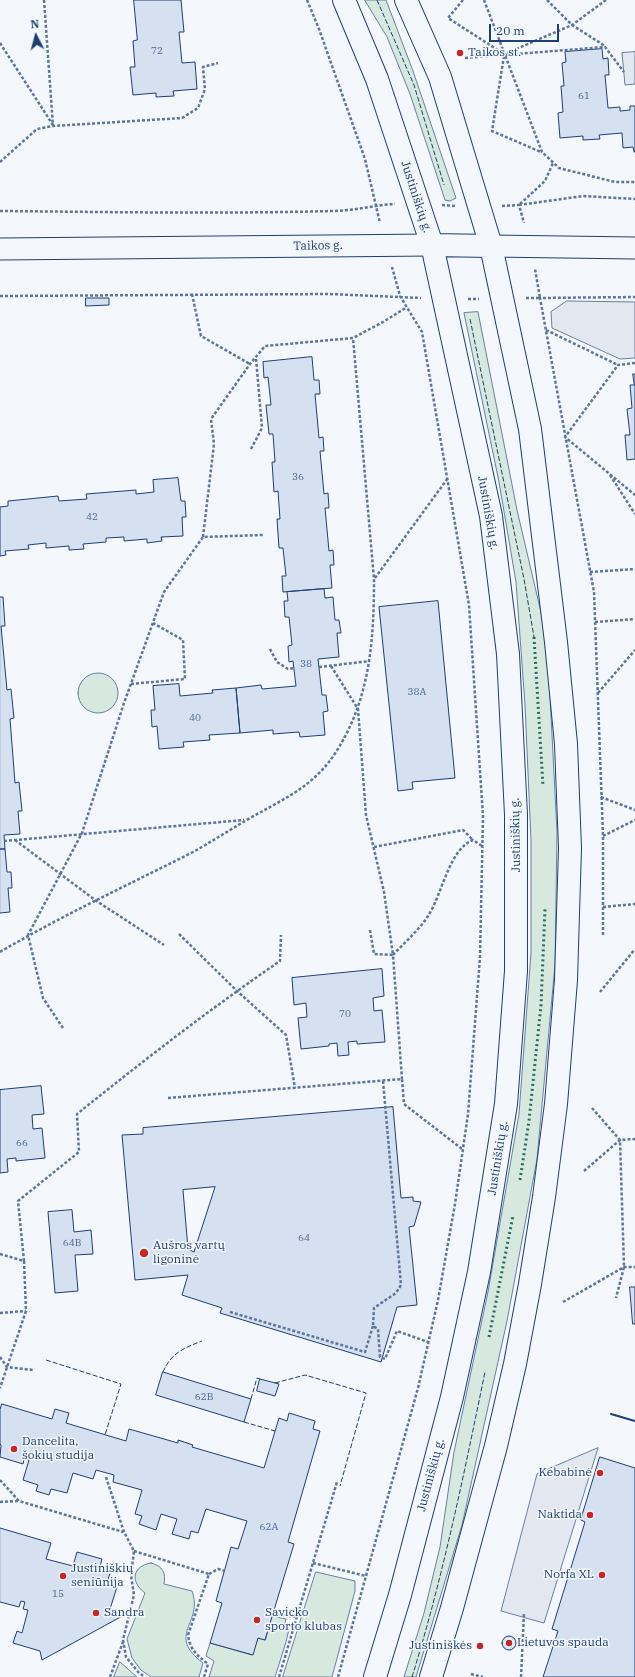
<!DOCTYPE html>
<html>
<head>
<meta charset="utf-8">
<style>
  body { margin:0 }
  #map { position:relative; width:635px; height:1677px; overflow:hidden; background:#f4f7fb; font-family:"IBM Plex Serif",serif }
  canvas { display:block }
  .north { position:absolute; left:16px; top:16px; width:40px; height:40px; -webkit-text-stroke:3px #f4f7fb; paint-order:stroke; rotate:354deg; font-size:11px; font-weight:700; line-height:16px; text-align:center; color:#1d3f73 }
  .north::after { content:''; display:block; margin:auto; width:14px; height:18px; background:#1d3f73; clip-path:polygon(50% 0,100% 100%,50% 72%,0 100%) }
  .scale { position:absolute; left:489px; top:24px; width:70px; height:18px; box-sizing:border-box; border:2px solid #1d3f73; border-top:0; padding-left:5px; font-size:12px; line-height:14px; white-space:nowrap; color:#1d3f73; -webkit-text-stroke:3px #f4f7fb; paint-order:stroke }
</style>
</head>
<body>
<div id="map">
<canvas width="635" height="1677"></canvas>
<div class="north">N</div>
<div class="scale">20 m</div>
</div>
<script>
const g = document.querySelector('canvas').getContext('2d');
g.lineJoin = 'round';
function fillPath(path, color) { g.fillStyle = color; g.fill(path, 'evenodd'); }
function stroke(path, color, width, dash) { g.strokeStyle = color; g.lineWidth = width; g.lineCap = dash ? 'butt' : 'round'; g.setLineDash(dash || []); g.stroke(path); }
function drawText(font, color, halo, rows, align = 'center') {
  g.font = font + ' "IBM Plex Serif",serif'; g.lineWidth = 3; g.setLineDash([]); g.textBaseline = 'middle'; g.strokeStyle = halo; g.fillStyle = color; for (const [text, x, y, turn = 0] of rows) {
    g.save(); g.translate(x, y); g.rotate((+turn || 0) * Math.PI / 180); g.textAlign = isNaN(turn) ? turn : align; if (halo) g.strokeText(text, 0, 0); g.fillText(text, 0, 0); g.restore();
  }
}
const green = new Path2D(`
  M365,0H386L413,71L456,198L450,201L445,200L410,94L387,37Z
  M478,312L517,510L547,638L557,832L555,965L537,1159L507,1321L462,1525L416,1677H404L424,1613L440,1547L454,1452L488,1292L519,1114L531,953V840L525,705L516,582L499,482L464,313Z
  M78 693a20 20 0 1 1 40 0a20 20 0 1 1-40 0Z
  M151,1563C163,1566 166,1573 164,1584L192,1591C204,1624 165,1634 203,1663L199,1677H151L141,1670L132,1658L127,1639L145,1593C130,1582 132,1566 151,1563Z
  M316,1572L355,1581V1591L332,1677H283Z
  M272,1616L286,1619L284,1628L289,1629L286,1642L275,1677H209L214,1661L206,1656L210,1643L252,1655L258,1638L265,1640Z
  M120,1662L137,1677H114Z`);
const parking = new Path2D(`
  M635,52V84L625,85L622,53Z
  M567,301L635,302V358L620,359L552,328L551,312Z
  M598,1448L544,1623L501,1611L537,1474Z`);
const building = new Path2D(`
  M134,0H181L184,32H179L182,63L195,62L197,89L173,91L174,96L156,97V93L133,95L130,67H135L133,41L137,40Z
  M602,49L603,59L608,58L609,75H605L608,108L620,107V111L630,110V106H635V152H634L633,147L623,148L622,133L599,135L600,139L583,140V136L560,138L558,113L563,112L561,86H564L562,63L566,62L565,52Z
  M86,298H109V305L86,306Z
  M312,357L314,380H319L320,394H315L319,438L323,437L324,451H320L324,494L328,493L329,508H325L329,551L333,550L334,565H330L332,588L283,592L282,576H286L283,548H279L277,519H280L278,491L274,492L272,462H275L273,434H269L266,405H271L268,377L264,378L263,362Z
  M633,374H635V459L627,460L625,435H630L627,409L632,408L630,385H634Z
  M178,478L181,501H185L186,517H182L183,536L161,537L162,541L147,543V539L124,541V537L106,538V542L83,544L84,549L69,550V546L46,548V543L28,545L29,549L5,551L6,555L0,556V507L8,506V501L58,496L59,501L87,499L86,494L136,490V494L154,492L153,480Z
  M324,589L325,598L333,597L335,620H339L341,633H337L339,657L318,659L322,695H326L328,711L323,712L325,735L300,737L299,732L273,734V730L240,733L236,688L261,685L262,689L296,686L293,661L289,662L288,646L292,645L289,617H285L284,601H288L287,592Z
  M0,597H3L5,626H1L7,690L11,689L14,718L10,719L15,783L19,782L22,811H18L20,834L4,835L5,849H0Z
  M438,601L455,778L412,782L413,789L398,791L379,607Z
  M179,684L180,696L213,693L212,690L236,688L240,733L209,735L210,740L183,742L184,747L159,749L157,726L152,727L151,710H155L153,686Z
  M0,849H5L7,872H11L12,888H8L10,912L0,913Z
  M382,969L384,996L373,998L374,1011L382,1010L385,1042L357,1044V1041L348,1042L349,1055L338,1056L337,1043L329,1044V1046L301,1049L298,1018L307,1017L306,1003L294,1005L292,978Z
  M41,1086L44,1114L32,1115L33,1129L42,1128L45,1158L16,1161V1158L7,1159L8,1172L0,1173V1090Z
  M393,1107L401,1198L413,1197V1201L421,1202L414,1226L409,1227L417,1305L397,1307L381,1362L220,1313L222,1308L182,1295L188,1275L135,1280L122,1135L143,1134V1128ZM215,1187L194,1252L188,1249L183,1190Z
  M72,1210L74,1232L91,1230L93,1254L75,1255L78,1291L55,1293L48,1212Z
  M630,1287H635V1324H633Z
  M163,1372L251,1399L244,1422L156,1395Z
  M260,1379L279,1384L275,1396L257,1391Z
  M2,1404L52,1419L55,1409L69,1413L66,1423L126,1441L129,1429L178,1443V1440L193,1445L192,1447L264,1468L279,1418L287,1421L289,1413L315,1421L313,1429L320,1431L288,1542L294,1544L265,1640L258,1638L253,1655L210,1643L222,1603L216,1601L231,1547L238,1549L247,1521L206,1509L198,1533L191,1531L189,1539L172,1534L177,1519L161,1514L156,1530L139,1524L142,1516L135,1514L142,1490L113,1482L114,1475L96,1470L93,1479L73,1473L67,1493L51,1489L49,1495L36,1491L38,1485L23,1480L29,1460L24,1459L23,1464L0,1457L1,1445L0,1444V1410Z
  M600,1457L635,1468V1677H543L558,1631L552,1629L585,1522L581,1520Z
  M0,1528L51,1543L46,1559L73,1566L77,1552L102,1559L99,1570L110,1573L107,1583L117,1587L110,1609L126,1614L42,1660L40,1651L13,1643L17,1631L22,1633L28,1610L23,1609L25,1602L21,1601L19,1607L0,1602Z
  M502 1643a7 7 0 1 1 14 0a7 7 0 1 1-14 0Z`);
const path = new Path2D(`
  M44,0L53,126
  M307,0L319,29L365,159L380,223
  M463,0L448,18L504,54
  M484,0L542,152L559,168L615,182H635
  M547,0L572,25L605,46
  M0,43L53,125
  M507,53L572,25L606,0
  M504,56L492,131L541,152
  M465,58L605,47L624,72
  M0,162L37,129L53,126L182,118L198,108L205,89L203,67L218,63
  M520,204L545,181L553,163
  M442,205L455,206
  M519,205L583,196L635,199
  M502,206L519,205L524,223
  M0,211C110,212 221,214 332,211C353,211 374,205 395,204
  M192,294L201,336L250,364
  M0,296L330,294L421,298
  M526,298H540L535,269
  M468,299H479
  M546,330L618,365
  M635,363L618,365L565,437L635,495
  M251,449L262,428L256,358
  M610,475L635,514
  M203,537L214,444L211,419L250,364L265,346L353,338L383,322L407,307
  M590,572L635,569
  M375,578L448,478
  M595,622L635,619
  M270,649L277,662L288,669L294,668
  M331,666L358,709L366,815L384,892L393,955
  M319,667L370,661
  M131,684L185,679L183,640L153,623
  M598,693L635,650
  M601,797L635,810
  M603,836L635,820
  M15,840L95,900L164,945
  M4,841L244,820
  M374,847L463,830L473,840
  M603,907L635,904
  M370,930L374,954L393,955L402,1079
  M179,934L237,991L286,1035L295,1088
  M603,935V836L594,592L540,298L635,297
  M0,952C63,915 128,885 193,852C211,842 228,831 245,821C279,801 311,789 334,755C370,701 374,641 374,579L353,338
  M393,955C405,942 419,930 428,916C442,895 449,849 473,840L482,846
  M600,992L635,949
  M63,1028L43,998L28,935L82,833L124,703L164,592L203,537L263,535
  M383,1081L401,1285L396,1293L374,1308L373,1326L378,1329L380,1357L385,1359L397,1331L428,1342
  M168,1098L402,1079L404,1104L462,1149
  M592,1108L620,1140L624,1267L616,1298
  M584,1171L620,1140L635,1139
  M0,1254L24,1261L26,1311L0,1388
  M24,1261L18,1201L79,1152L77,1114C143,1061 210,1009 280,961L281,935
  M563,1302L624,1267H635
  M230,1312L365,1352L373,1326
  M0,1313L26,1311
  M0,1357L7,1367L33,1370
  M106,1477L124,1532L134,1551L131,1575L134,1595L123,1640L126,1657L139,1673L145,1677
  M0,1480L19,1501L123,1532
  M0,1502L19,1501
  M134,1551L209,1574L188,1635C190,1650 197,1655 208,1664L204,1677
  M313,1563L366,1576
  M209,1574L218,1569L225,1571
  M273,1614L297,1617
  M471,1674L483,1677
  M110,1677L123,1642
  M279,1677L337,1482
  M338,1677L418,1388L438,1300L455,1204L468,1114L480,957L483,816L469,605L422,332L400,296L392,267
  M521,1677L524,1613`);
const street = new Path2D(`
  M491,246L635,248
  M0,249L432,245`);
const secondary = new Path2D(`
  M344,0L377,79L432,245L491,516L508,654L516,815V971L506,1104L479,1272L452,1397L400,1595L375,1677
  M406,0L440,77L491,246L530,429L556,642L566,744L570,848L566,980L556,1104L544,1197L530,1284L515,1364L496,1446L452,1608L431,1677
  M432,245L491,246`);
const hedge = new Path2D(`
  M534,637L543,786
  M520,1180L529,1121L541,1005L545,909
  M489,1337L513,1216`);
const fence = new Path2D(`
  M377,0L414,85L444,185
  M470,319L524,579L534,637
  M46,1360L121,1384L105,1435
  M163,1372C171,1353 184,1348 202,1341
  M275,1383L305,1375L366,1393L340,1486
  M251,1399L257,1378L260,1379
  M244,1422L275,1431
  M412,1677C443,1577 464,1474 485,1372`);
const wall = new Path2D(`
  M611,1414L635,1421`);
const markers = [
  [460,53,4,"#c62828"],
  [144,1253,5,"#c62828"],
  [14,1449,4,"#c62828"],
  [600,1473,4,"#c62828"],
  [590,1515,4,"#c62828"],
  [602,1575,4,"#c62828"],
  [63,1576,4,"#c62828"],
  [96,1613,4,"#c62828"],
  [257,1620,4,"#c62828"],
  [509,1643,4,"#c62828"],
  [480,1646,4,"#c62828"]
];
const numberNames = [
  ["72",157,51],
  ["61",584,96],
  ["36",298,477],
  ["42",92,517],
  ["38",306,664],
  ["38A",417,692],
  ["40",195,718],
  ["70",345,1014],
  ["66",22,1143],
  ["64",304,1238],
  ["64B",72,1243],
  ["62B",204,1397],
  ["62A",269,1527],
  ["15",58,1594]
];
const poiNames = [
  ["Taikos st.",468,53],
  ["Aušros vartų",153,1246],
  ["ligoninė",153,1260],
  ["Dancelita,",22,1442],
  ["šokių studija",22,1456],
  ["Kebabinė",592,1473,"right"],
  ["Naktida",582,1515,"right"],
  ["Justiniškių",71,1569],
  ["seniūnija",71,1583],
  ["Norfa XL",594,1575,"right"],
  ["Sandra",104,1613],
  ["Savicko",265,1613],
  ["sporto klubas",265,1627],
  ["Lietuvos spauda",517,1643],
  ["Justiniškės",472,1646,"right"]
];
const streetNames = [
  ["Justiniškių g.",416,197,72],
  ["Taikos g.",318,246,-1],
  ["Justiniškių g.",488,513,80],
  ["Justiniškių g.",516,835,-91],
  ["Justiniškių g.",498,1158,-81],
  ["Justiniškių g.",431,1475,-75]
];
fillPath(green, '#d7e8df');
stroke(green, '#687fa3', 1);
fillPath(parking, '#e3e8f0');
stroke(parking, '#687fa3', 1);
fillPath(building, '#d5e0f0');
stroke(building, '#1d3f73', 1);
stroke(street, '#1d3f73', 23);
stroke(secondary, '#1d3f73', 24);
stroke(path, '#5e769c', 2.5, [3, 2]);
stroke(street, '#f4f7fb', 21);
stroke(secondary, '#f4f7fb', 22);
stroke(hedge, '#2c6c60', 3, [2, 3]);
stroke(fence, '#1d3f73', 1, [5, 2]);
stroke(wall, '#1d3f73', 2);
for (const [x, y, r, color] of markers) { const dot = new Path2D(); dot.arc(x, y, r, 0, 2 * Math.PI); g.fillStyle = color; g.fill(dot); stroke(dot, '#f4f7fb', 1.5); }
drawText('10px', '#4b6792', null, numberNames);
drawText('12px', '#1d3f73', '#f4f7fb', poiNames, 'left');
drawText('12px', '#1d3f73', '#f4f7fb', streetNames);
</script>
</body>
</html>
